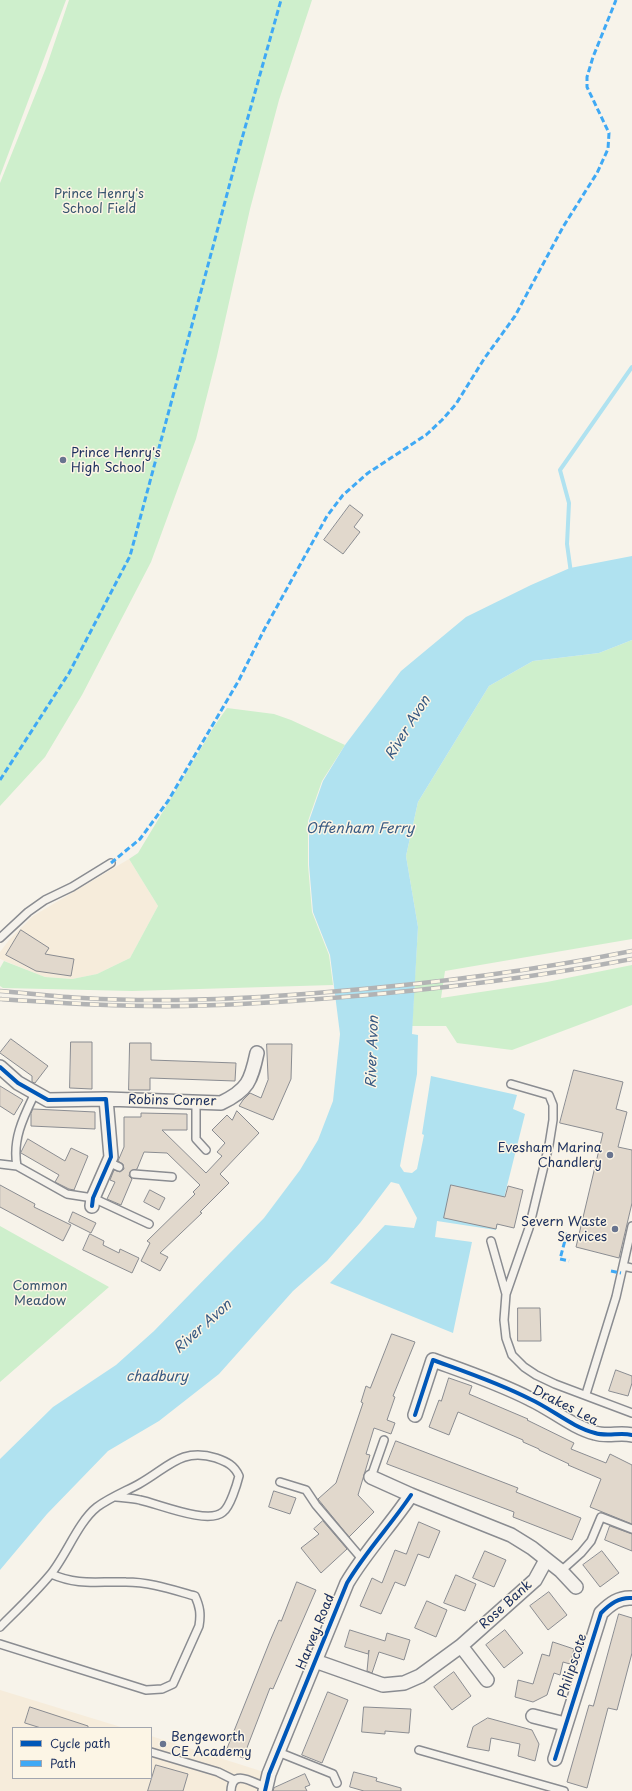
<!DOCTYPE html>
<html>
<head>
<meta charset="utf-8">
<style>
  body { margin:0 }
  #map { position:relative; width:632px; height:1791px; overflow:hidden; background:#f7f3ea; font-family:"Playpen Sans",sans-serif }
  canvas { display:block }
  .legend { position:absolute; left:12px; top:1727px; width:140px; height:52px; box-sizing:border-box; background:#fcf5e5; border:1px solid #a2a6af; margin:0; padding:5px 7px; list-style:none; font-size:12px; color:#1b2f5e }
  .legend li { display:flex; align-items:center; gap:8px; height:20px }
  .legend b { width:20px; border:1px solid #a2a6af }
</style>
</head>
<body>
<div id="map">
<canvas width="632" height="1791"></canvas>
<ul class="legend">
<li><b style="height:5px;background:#0057b8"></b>Cycle path</li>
<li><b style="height:5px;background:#3fa9f5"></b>Path</li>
</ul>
</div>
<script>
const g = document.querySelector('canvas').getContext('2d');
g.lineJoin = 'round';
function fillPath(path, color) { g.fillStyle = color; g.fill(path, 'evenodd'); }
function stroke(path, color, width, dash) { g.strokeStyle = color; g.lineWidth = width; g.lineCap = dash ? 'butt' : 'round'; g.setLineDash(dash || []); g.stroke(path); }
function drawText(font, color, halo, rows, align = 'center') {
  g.font = font + ' "Playpen Sans",sans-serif'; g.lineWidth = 3; g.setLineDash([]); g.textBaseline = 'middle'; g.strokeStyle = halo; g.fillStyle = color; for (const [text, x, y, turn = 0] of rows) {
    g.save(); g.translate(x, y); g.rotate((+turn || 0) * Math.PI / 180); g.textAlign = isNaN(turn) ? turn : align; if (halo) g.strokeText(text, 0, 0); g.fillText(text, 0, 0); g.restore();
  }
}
const built = new Path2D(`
  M129,859L158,906L130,958L97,974L72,979L45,977L0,959V952L9,940L33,916Z
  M0,1690L124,1728H13V1778H151V1736L267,1773L263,1791H0Z`);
const green = new Path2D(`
  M0,0H66L0,176Z
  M69,0H312L279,100L250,209L217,356L196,439L151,562L82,695L45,757L0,806V183L46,68Z
  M632,640V939L445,971L441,998L547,982L632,965V1005L512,1050L457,1043L446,1026H412L418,927L406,856L418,802L489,686L533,661L599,653Z
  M227,708L274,714L291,720L345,745L322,781L308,821V865L312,912L329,955L333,985L132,991L3,988L0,986V968L4,961L45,977L72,979L97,974L130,958L158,906L129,859L138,853L215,725Z
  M0,1226L109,1287L0,1382Z`);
const water = new Path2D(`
  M632,556V640L599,653L533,661L489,686L418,802L406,856L418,927L412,1034L418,1035L417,1074L400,1166L404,1172L412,1173L417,1169L424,1135L422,1134L431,1076L517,1095L513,1109L525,1114L496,1230L437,1221L435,1237L472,1242L453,1333L330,1283L385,1225L414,1228L417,1218L399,1184L391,1182L360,1223L327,1261L293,1291L219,1374L159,1421L108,1451L47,1514L0,1570V1459L53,1407L116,1365L154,1331L264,1218L300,1170L318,1140L333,1101L340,1034L330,955L313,912L309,865V821L323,781L345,745L401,671L466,617L531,585L570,568Z`);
const stream = new Path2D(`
  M571,573L567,544L569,503L560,470L632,367`);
const building = new Path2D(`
  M350,505L363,515L354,527L360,532L343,554L324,540Z
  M21,930L49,948L45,954L74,959L71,976L36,971L6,955Z
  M11,1039L48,1066L35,1083L32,1082V1076L0,1053Z
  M71,1042H92V1089L70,1088Z
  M130,1043H151V1060L236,1063L235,1081L150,1078V1090H129Z
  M267,1044H292L291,1079L273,1120L239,1106L243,1100L250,1093L261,1098L268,1080Z
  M574,1070L623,1082L616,1109L627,1112L618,1147L632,1150V1203L619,1258L576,1247L603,1133L560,1123Z
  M0,1086L23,1100L14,1115L0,1106Z
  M33,1109L95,1112V1129L31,1126V1114Z
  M237,1111L259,1133L220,1174L229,1183L200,1212L202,1213L160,1253L168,1257L160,1271L141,1261L150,1243L147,1241L195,1194L193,1192L200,1185L167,1153L144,1152L137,1169L130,1172L129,1176L132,1179L121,1205L107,1199L115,1182L110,1180L114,1170L120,1172L124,1169L123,1164L118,1161L124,1147V1117H141V1113L187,1114V1130H162L206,1173L222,1156L217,1152L225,1143L212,1130L227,1115L232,1120Z
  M28,1139L65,1161L71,1148L88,1156L74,1190L69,1189L55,1182L59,1175L21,1153Z
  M0,1185L35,1204L34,1207L71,1225L63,1241L0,1207Z
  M451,1185L505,1197L508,1186L523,1190L514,1228L497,1224L496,1229L444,1218Z
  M150,1190L165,1198L159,1210L144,1202Z
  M73,1212L96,1223L91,1233L69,1222Z
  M90,1234L104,1241L103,1245L119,1253L120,1249L139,1258L132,1273L83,1250Z
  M518,1308H540L541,1341H518Z
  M392,1334L415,1342L393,1396L395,1397L387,1420L395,1423L391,1434L374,1428L366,1454L370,1455L358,1495L374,1512L349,1537L318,1499L336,1483L363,1403L361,1402L366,1386L370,1388Z
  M616,1370L632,1376V1383L628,1396L609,1391Z
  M449,1378L472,1386L469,1394L528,1419L527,1420L574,1443L571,1449L606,1463L610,1454L632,1465V1524L590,1507L601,1479L568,1465L569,1464L539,1450V1449L523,1442V1440L458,1412L449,1435L429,1427L439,1400L441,1401Z
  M396,1441L518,1488L516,1492L581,1518L572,1540L513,1517L514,1512L387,1464Z
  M274,1491L296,1498L290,1514L269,1507Z
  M323,1521L347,1549L321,1573L301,1548L319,1534L314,1529Z
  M419,1522L440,1531L429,1558L418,1554L405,1586L395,1582L381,1614L360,1606L372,1578L382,1583L395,1550L406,1554Z
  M610,1526L632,1534V1551L605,1540Z
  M485,1551L506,1560L494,1587L473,1578Z
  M602,1551L619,1573L600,1587L583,1565Z
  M456,1575L476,1584L465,1611L444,1603Z
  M297,1582L316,1590L273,1689L270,1688L243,1758L226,1751L270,1641L279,1620L281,1621Z
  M549,1592L567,1615L548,1630L530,1606Z
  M427,1601L447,1610L436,1637L415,1628Z
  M619,1614L632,1618V1653L617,1710L608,1708L587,1788L567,1782L589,1705L593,1706Z
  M350,1630L385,1641L387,1633L410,1640L404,1660L379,1652L372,1673L367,1671L369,1650L368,1654L345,1647Z
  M505,1630L523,1653L504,1668L486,1645Z
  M553,1642L574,1649L570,1664L563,1662L560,1675L554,1673L547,1695L533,1702L515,1697L518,1680L533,1684L542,1654L549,1656Z
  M454,1672L471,1696L452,1710L434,1687Z
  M328,1692L348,1700L322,1763L302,1755Z
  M30,1707L88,1726V1728H41L25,1723Z
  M364,1707L411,1709L409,1733L385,1731V1734L362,1732Z
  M488,1718L532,1730L539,1744L535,1761L518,1756L520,1744L491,1738L489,1751L467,1747L473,1727Z
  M156,1765L188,1774L183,1791H148Z
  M354,1772L377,1778L376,1781L401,1788V1791H364L350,1787Z
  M305,1774L310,1785L305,1787L307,1791H273L274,1788Z`);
const lane = new Path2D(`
  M0,938L28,912L45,900L72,887L111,863
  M511,1084L549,1095L553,1105V1120L549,1145L529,1228L506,1294L504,1320L506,1338L512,1355L524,1367L536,1375L555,1384L632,1413
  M35,1093C24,1116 12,1139 17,1166L67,1194L93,1198L149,1224
  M196,1103V1139L206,1150
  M108,1162L119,1167
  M0,1164L17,1166
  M134,1174L172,1177
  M491,1241L506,1294
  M623,1266L632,1268
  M586,1394L616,1297L632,1226
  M371,1477L384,1440
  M280,1482L306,1490L316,1505L362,1559
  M561,1571L581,1553L591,1541L601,1517L632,1529
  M0,1627C17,1610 35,1593 50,1575C66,1556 78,1522 97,1507C109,1498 126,1491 139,1484C168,1468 181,1447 216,1458C227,1462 234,1465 239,1476C237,1484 230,1507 223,1512C208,1525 159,1504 140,1500C132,1498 124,1498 116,1497
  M0,1644L146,1690L162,1689L173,1684L199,1626C201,1614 200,1607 195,1596C173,1590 150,1582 126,1582C97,1581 79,1586 51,1574
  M419,1750L564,1791
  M151,1752L218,1772L234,1780
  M278,1752L333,1774L337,1783
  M231,1791C232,1768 252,1782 265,1787`);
const street = new Path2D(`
  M0,1067L18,1083L48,1100L106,1099L111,1157L93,1198L92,1206
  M106,1099L221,1103C248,1090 251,1081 257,1053
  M415,1415L433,1360C466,1372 499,1383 530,1399C552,1409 572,1427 595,1433C607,1437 620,1432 632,1435
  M371,1477L411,1495L511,1535L532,1548L561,1571L576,1587
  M461,1646L487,1680
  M315,1661L383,1685L404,1683L420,1676L461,1646L535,1580L546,1560
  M533,1716L565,1724
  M555,1759L601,1613C610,1604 619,1597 632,1598
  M265,1791L269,1774L347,1583C366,1551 391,1525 411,1495`);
const rail = new Path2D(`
  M0,991C28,993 55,997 83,998C165,1003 247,999 328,992C430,984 532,971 632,951
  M0,999C62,1003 123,1007 185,1006C234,1005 283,1002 332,998C432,990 533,978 632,959`);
const quiet = new Path2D(`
  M0,780L69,673L130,556L241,142L281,0
  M111,863L140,839L168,801L239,680L264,630L327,516L343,495L368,473L426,435L442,420L456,404L484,359L515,316L563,227L597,173L608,149L609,133L587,87V77L593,57L616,0
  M567,1233L560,1259L569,1261
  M611,1271L621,1273`);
const cycleway = new Path2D(`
  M0,1067L18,1083L48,1100L106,1099L111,1157L93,1198L92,1206
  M415,1415L433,1360C466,1372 499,1383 530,1399C552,1409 572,1427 595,1433C607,1437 620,1432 632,1435
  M555,1759L601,1613C610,1604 619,1597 632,1598
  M265,1791L269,1774L347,1583C366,1551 391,1525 411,1495`);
const markers = [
  [63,460,4,"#68748f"],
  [610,1155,4,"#68748f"],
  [615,1229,4,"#68748f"],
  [163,1744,4,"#68748f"]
];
const parkNames = [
  ["Prince Henry's",99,194],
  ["School Field",99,209],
  ["Common",40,1286],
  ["Meadow",40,1301]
];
const poiNames = [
  ["Prince Henry's",71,453],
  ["High School",71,468],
  ["Evesham Marina",602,1148,"right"],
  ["Chandlery",602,1163,"right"],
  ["Severn Waste",607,1222,"right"],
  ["Services",607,1237,"right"],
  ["Bengeworth",171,1737],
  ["CE Academy",171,1752]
];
const streetNames = [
  ["Robins Corner",172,1101,1],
  ["Drakes Lea",565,1406,27],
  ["Rose Bank",506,1605,-42],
  ["Harvey Road",316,1632,-68],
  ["Philipscote",573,1666,-72]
];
const waterNames = [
  ["River Avon",408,728,-58],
  ["Offenham Ferry",360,829],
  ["River Avon",373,1052,-88],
  ["River Avon",203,1327,-42],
  ["chadbury",157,1377]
];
fillPath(built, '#f6ecdb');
fillPath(green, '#ceefcc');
fillPath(water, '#b0e2f0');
stroke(stream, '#b0e2f0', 4);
fillPath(building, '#e1d8cc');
stroke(building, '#8a8c91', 1);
stroke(lane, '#8a8c91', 10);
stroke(street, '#8a8c91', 16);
stroke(lane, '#f5f2ec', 7);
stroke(street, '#f5f2ec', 13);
stroke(rail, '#b2b3b4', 4.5);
stroke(rail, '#fcf5e5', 3, [9]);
stroke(quiet, '#3fa9f5', 3, [6, 3]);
stroke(cycleway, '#0057b8', 4);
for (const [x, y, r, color] of markers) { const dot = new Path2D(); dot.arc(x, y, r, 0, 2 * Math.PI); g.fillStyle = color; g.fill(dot); stroke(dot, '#fcf5e5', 1.5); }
drawText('13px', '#38556f', '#fcf5e5', parkNames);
drawText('13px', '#1b2f5e', '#fcf5e5', poiNames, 'left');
drawText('13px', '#1b2f5e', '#fcf5e5', streetNames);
drawText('italic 14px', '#385a83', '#fcf5e5', waterNames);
</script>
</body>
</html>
